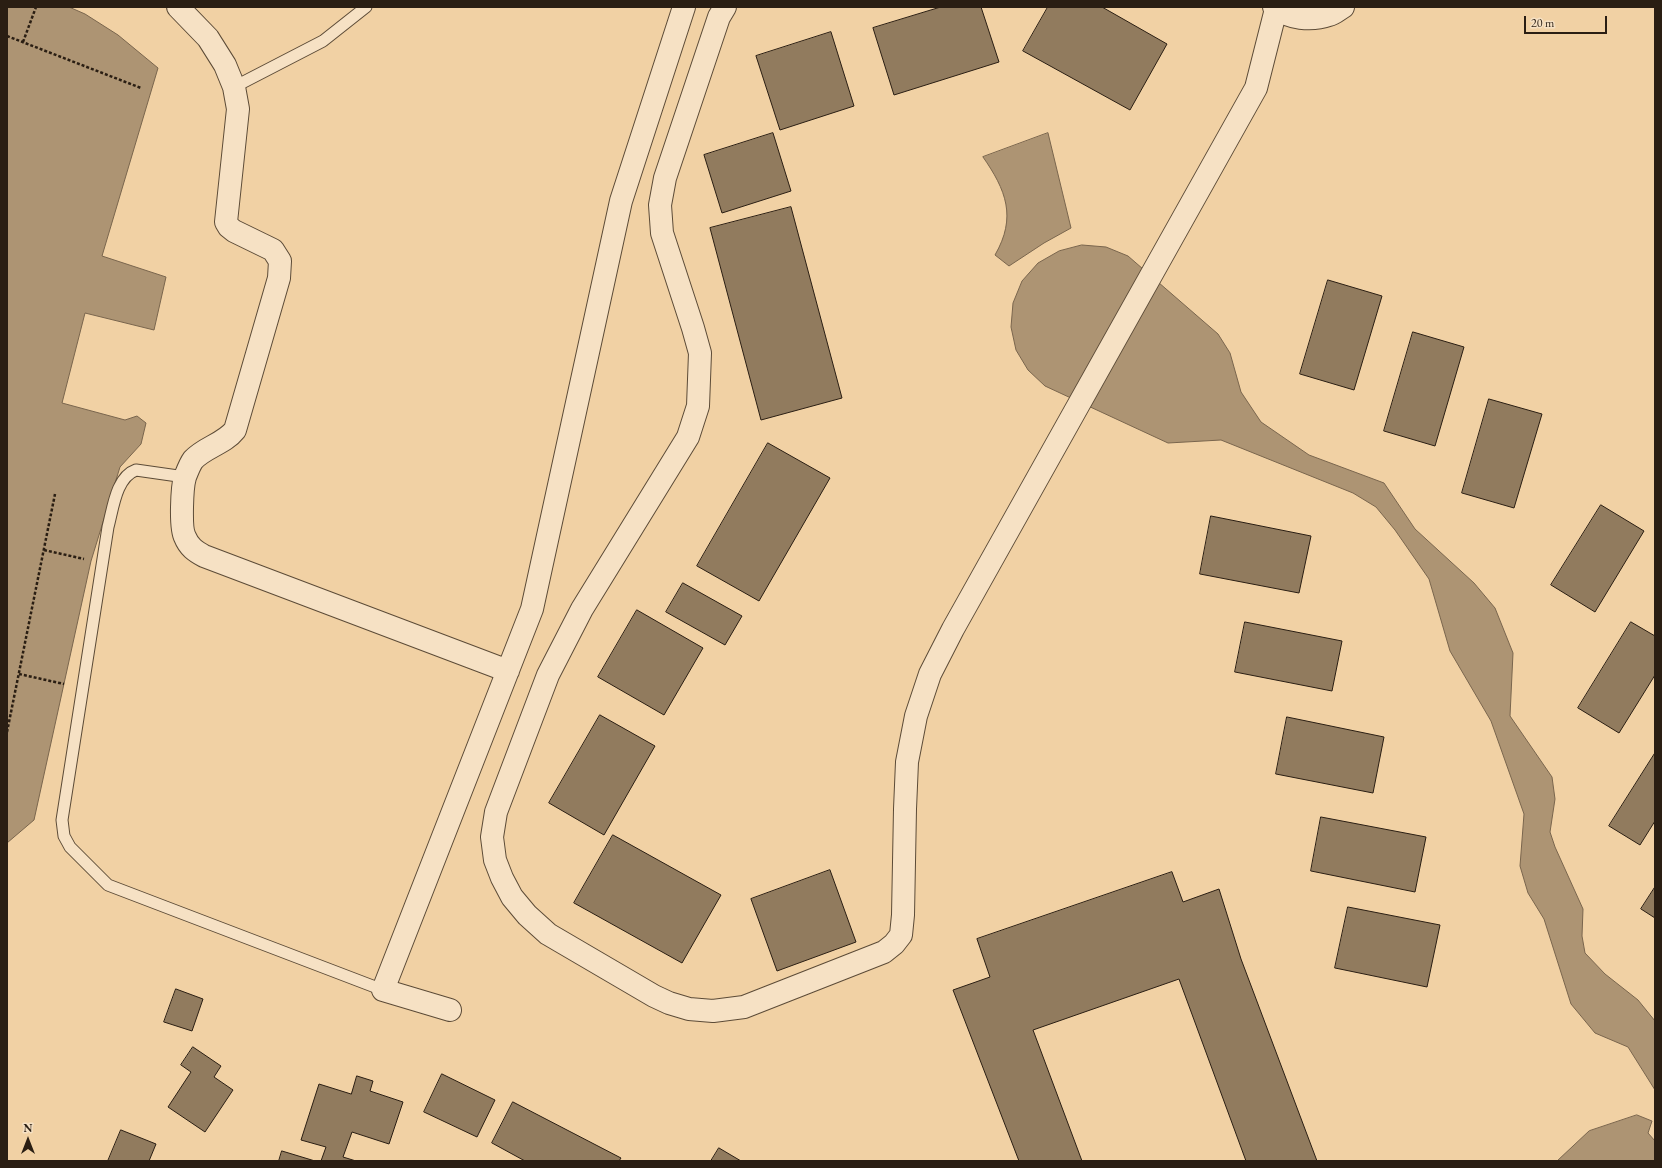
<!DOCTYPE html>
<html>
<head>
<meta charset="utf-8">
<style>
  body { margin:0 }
  #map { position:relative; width:1662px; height:1168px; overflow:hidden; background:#f1d1a4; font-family:"EB Garamond",serif }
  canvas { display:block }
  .frame { position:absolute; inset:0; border:8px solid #2a1e13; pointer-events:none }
  .north { position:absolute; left:8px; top:1120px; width:40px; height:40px; -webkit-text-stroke:3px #f6e1c4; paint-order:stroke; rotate:0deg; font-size:11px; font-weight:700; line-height:16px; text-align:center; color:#2a1e13 }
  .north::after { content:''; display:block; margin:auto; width:14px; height:18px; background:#2a1e13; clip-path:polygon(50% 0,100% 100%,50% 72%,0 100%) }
  .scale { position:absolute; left:1524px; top:16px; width:83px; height:18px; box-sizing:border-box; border:2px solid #2a1e13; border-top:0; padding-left:5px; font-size:12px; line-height:14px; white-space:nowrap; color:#2a1e13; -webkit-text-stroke:3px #f6e1c4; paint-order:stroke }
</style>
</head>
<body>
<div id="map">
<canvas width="1662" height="1168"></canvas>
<div class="frame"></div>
<div class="north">N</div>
<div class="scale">20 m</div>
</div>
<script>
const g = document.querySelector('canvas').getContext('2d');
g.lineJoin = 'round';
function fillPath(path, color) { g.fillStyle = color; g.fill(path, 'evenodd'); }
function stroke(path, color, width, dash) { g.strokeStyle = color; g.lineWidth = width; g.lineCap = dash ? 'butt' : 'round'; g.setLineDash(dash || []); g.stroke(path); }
const water = new Path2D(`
  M7,7H69L85,14L118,35L158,68L102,256L166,277L154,330L85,313L62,403L125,420L137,416L146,423L141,444L120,467L91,561L34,820L7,843Z
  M1048,133L1071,228L1044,243L1009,266L995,255C1017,217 1006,190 983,157Z
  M1082,245L1106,247L1128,256L1218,334L1230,353L1241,392L1261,422L1309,455L1384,483L1415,529L1474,583L1495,608L1513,653L1510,716L1552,777L1555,799L1550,832L1555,847L1583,909L1582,936L1585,953L1605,974L1638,1000L1655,1021V1090L1628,1047L1595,1033L1571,1004L1544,919L1528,893L1520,866L1524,814L1491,721L1450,651L1429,579L1395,530L1376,507L1353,493L1221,440L1168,443L1045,386L1028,370L1016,350L1011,327L1013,303L1022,281L1038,263L1059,251Z
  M1637,1115L1652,1121L1648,1133L1655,1141V1161H1557L1589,1131Z`);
const building = new Path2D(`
  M941,7H981L999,62L894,95L873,28Z
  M1048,7H1102L1167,44L1130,110L1023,51Z
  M831,32L854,106L780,130L756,56Z
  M773,133L791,191L722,213L704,155Z
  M791,207L842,398L761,420L710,228Z
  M1328,280L1382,296L1354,390L1300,374Z
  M1413,332L1464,347L1435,446L1384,431Z
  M1489,399L1542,414L1514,508L1462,493Z
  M768,443L830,478L759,601L697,566Z
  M1601,505L1644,531L1595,612L1551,585Z
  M1211,516L1311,536L1299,593L1200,574Z
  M683,583L742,616L725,645L666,612Z
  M637,610L703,648L664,715L598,677Z
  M1245,622L1342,641L1332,691L1235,672Z
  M1631,622L1655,636V675L1619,733L1578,708Z
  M600,715L655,746L604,835L549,803Z
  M1287,717L1384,737L1373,793L1276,774Z
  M1655,753V821L1640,845L1609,826Z
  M1321,817L1426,837L1415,892L1311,871Z
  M613,835L721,895L682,963L574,903Z
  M830,870L856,942L777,971L751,899Z
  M1172,872L1183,902L1219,889L1241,959L1317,1161H1246L1179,979L1033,1030L1082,1161H1019L953,990L990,977L977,939Z
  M1655,887V918L1641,909Z
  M1348,907L1440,925L1427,987L1335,968Z
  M176,989L203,999L192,1031L164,1022Z
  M193,1047L221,1066L214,1077L233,1090L205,1132L168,1107L191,1072L181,1065Z
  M442,1074L495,1100L477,1137L424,1112Z
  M357,1076L373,1081L370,1091L403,1102L389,1144L352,1132L343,1157L356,1161H321L326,1147L301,1140L319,1084L351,1094Z
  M513,1102L621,1158L619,1161H525L492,1143Z
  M121,1130L156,1144L149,1161H108Z
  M719,1148L741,1161H711Z
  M282,1151L315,1161H279Z`);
const path = new Path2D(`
  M7,36L141,88
  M23,42L36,7
  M44,550L84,559
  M19,674L64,684
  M7,732L55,494`);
const service = new Path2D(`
  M234,87L323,41L366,7
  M185,477L136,470C116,477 113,509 108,527L62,820L64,836L70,847L108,885L383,990`);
const minor = new Path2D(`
  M178,7L208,38L225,65L234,87L238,109L226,222L229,227L234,231L273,250L280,261L279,278L235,430C224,444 205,447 193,460C190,464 187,472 185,477C182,487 180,528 185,537C189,547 195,551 204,556L508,671
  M725,7L719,17L665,178L660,205L662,233L693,328L700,353L698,406L688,437L582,609L548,675L496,812L492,837L495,860L502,878L512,897L527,915L548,934L654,996L669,1003L689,1009L713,1011L744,1007L884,952L894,944L901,935L903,915L905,809L907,762L916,716L930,674L953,629L1256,88L1276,9
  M1274,7C1288,19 1312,21 1329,15C1334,14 1338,10 1343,7
  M450,1010L383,990L532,609L621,201L684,7`);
fillPath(water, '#ad9473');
stroke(water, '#79654d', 1);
fillPath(building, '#917b5e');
stroke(building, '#2a1e13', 1);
stroke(service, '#5c4b37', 13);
stroke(minor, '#5c4b37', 24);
stroke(path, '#2a1e13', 2.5, [3, 2]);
stroke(service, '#f6e1c4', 11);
stroke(minor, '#f6e1c4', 22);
</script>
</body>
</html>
